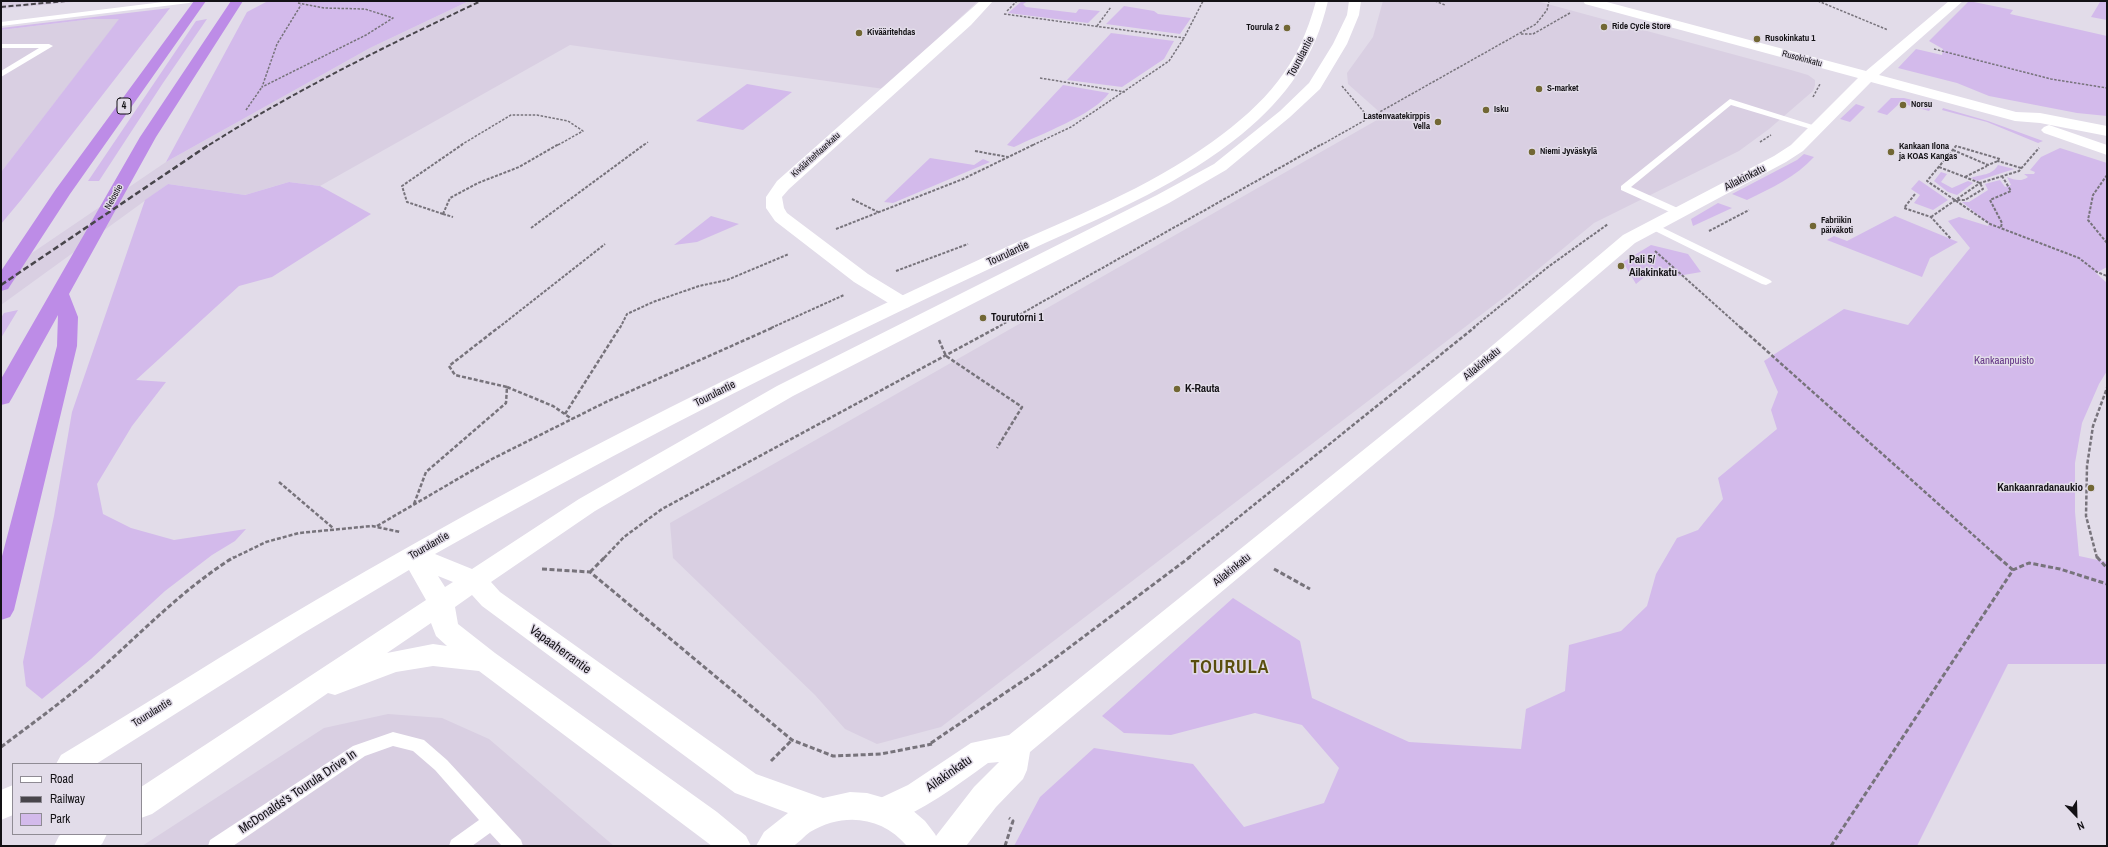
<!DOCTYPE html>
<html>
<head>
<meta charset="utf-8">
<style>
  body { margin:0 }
  #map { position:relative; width:2108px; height:847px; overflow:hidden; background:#e2dce9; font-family:"Archivo Narrow",sans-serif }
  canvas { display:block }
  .frame { position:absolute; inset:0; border:2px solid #131115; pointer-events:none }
  .legend { position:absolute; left:12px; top:763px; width:130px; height:72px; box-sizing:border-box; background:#e2dce9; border:1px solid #8f8b94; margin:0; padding:5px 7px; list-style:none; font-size:12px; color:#131115 }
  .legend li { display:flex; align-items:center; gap:8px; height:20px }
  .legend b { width:20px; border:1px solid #8f8b94 }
  .north { position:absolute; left:2056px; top:795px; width:40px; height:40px; -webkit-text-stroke:3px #e2dce9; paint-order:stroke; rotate:157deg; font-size:11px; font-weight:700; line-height:16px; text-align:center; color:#131115 }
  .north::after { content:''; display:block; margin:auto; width:14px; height:18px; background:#131115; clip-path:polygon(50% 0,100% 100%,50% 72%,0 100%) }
</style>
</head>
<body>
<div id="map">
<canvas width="2108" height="847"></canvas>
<div class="frame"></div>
<ul class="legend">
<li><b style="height:5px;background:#fff"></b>Road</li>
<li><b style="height:5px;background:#48454b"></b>Railway</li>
<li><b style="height:11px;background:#d3baeb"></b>Park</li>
</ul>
<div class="north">N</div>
</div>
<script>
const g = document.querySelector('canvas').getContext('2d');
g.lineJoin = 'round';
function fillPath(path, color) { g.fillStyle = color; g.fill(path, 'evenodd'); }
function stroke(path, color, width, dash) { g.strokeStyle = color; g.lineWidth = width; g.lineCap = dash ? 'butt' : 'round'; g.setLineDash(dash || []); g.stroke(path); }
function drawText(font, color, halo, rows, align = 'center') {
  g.font = font + ' "Archivo Narrow",sans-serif'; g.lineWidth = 3; g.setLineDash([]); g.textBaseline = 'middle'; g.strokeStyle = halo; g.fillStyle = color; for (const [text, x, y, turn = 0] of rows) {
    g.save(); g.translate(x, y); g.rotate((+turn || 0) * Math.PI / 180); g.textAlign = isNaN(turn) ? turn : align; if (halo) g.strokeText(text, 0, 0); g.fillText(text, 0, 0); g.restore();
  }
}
const built = new Path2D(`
  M1,1H84L1,9Z
  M469,1H978L884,89L570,45L320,186L289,182L245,195L168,184L1,305V274L166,162L370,48Z
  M1383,1L1540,2L1791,70L1808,75L1815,80V85L1813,91L1769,129L1739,151L1594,223L1507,295L941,727L877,744L845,729L815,695L673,558L670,523L1384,116L1348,84L1347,73L1373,37Z
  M92,19H120L1,172V30Z
  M388,714L442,718L489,739L614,846H142L324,728Z`);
const green = new Path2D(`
  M268,1H469L370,48L166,162L247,12Z
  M1022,1H1028L1023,4L1026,7L1076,13L1079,9L1100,11L1088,23L1008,13Z
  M1969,1L2013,10L2010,14L2107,36V116L2077,113L1989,96L1957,83L1898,68L1916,49L1942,55L1943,49L1929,41Z
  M2095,1H2107V20L2091,17L2100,2Z
  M1124,6L1154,11L1158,14L1191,18L1180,34L1106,24Z
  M170,8L21,200L1,224V172L119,19H92L1,30V28Z
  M207,19L163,83L99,181H88L196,21Z
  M1111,33L1174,41L1164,59L1122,87L1067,80Z
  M747,84L792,92L743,130L696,121Z
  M1063,85L1109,93C1095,114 1039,135 1014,147L1007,145Z
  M1891,98H1904L1933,105L1929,111L1900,103L1887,115L1877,112Z
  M1856,104L1865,107L1850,122L1840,119Z
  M1943,108L1988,121L2043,141L2038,143L1987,122L1942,110Z
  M2060,148L2107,163V267L2096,273L2107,283V371L2099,384L2082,423L2075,463V512L2079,556L2107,562V664H2008L1917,846H1014L1040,797L1094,748L1193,764L1244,827L1324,803L1339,768L1302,725L1255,713L1171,735L1124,733L1102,716L1233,598L1300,641L1312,698L1409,742L1521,749L1526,709L1565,691L1569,645L1621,631L1647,606L1656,574L1677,538L1698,530L1723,499L1718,478L1777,429L1771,410L1778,392L1764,361L1844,309L1908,325L1970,248L1948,221L1959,217L1988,226L1989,224L1962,202H1969L1988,190L1985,184L2000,180L2005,187L2011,185L2007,177C2015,180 2021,182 2028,177L2024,174H2034L2035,172L2030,170L2041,157Z
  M1804,154L1814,157C1796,177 1771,188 1747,200L1732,194L1797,160Z
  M930,158L974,165L983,159L990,162L893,203L884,202Z
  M1998,165L2014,169L1977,181L1971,178C1981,174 1992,176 1998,165Z
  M1941,172L1947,174L1941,182L1952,188L1968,181L1973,183L1957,195L1948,192L1934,181Z
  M1919,180L1948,200L1933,210L1914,203L1920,195L1911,189Z
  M289,182L320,186L371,214L272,277L239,286L136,380L166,382L132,426L97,484L103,514L131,528L174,540L246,529L235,541L212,555L165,591L91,659L42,699L26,686L23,662L54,516L72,412L145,200L168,184L245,195Z
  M1718,203L1732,208L1693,226L1691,219Z
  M711,216L739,224L697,242L674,245Z
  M1895,216L1958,242L1930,258L1922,277L1827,240L1834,236L1847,241Z
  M1651,245L1688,254L1701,272L1672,277L1648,274L1636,284L1623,262Z
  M18,310L1,338V318L4,313Z`);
const pathFar3 = new Path2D(`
  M1435,1L1445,5
  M1818,1L1888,30
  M298,3L324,8L365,9L393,18L366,35L262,87L277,44L301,5
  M1007,11L1017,1
  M1004,14L1184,38L1203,1
  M1097,26L1111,7
  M1521,34H1533L1570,13
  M1934,49L2051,79L2107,88
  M1040,78L1125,92
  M1342,86L1369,118
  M1813,97L1820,84
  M246,110L262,87
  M1760,142L1771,135
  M461,145L511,115H537L568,121L583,131L558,145
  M644,145L648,142
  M1033,145L1071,127L1169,61L1184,38
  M1321,145L1536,24L1547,10L1549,1`);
const pathFar2 = new Path2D(`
  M1953,150L1988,165L1998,161
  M975,151L1008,157
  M1939,167L1980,183L1983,189L1965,200H1955
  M2021,168L1998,161L2000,159L1956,146L1927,181L1990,224L2079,258L2097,272L2107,276
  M2107,175L2093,195L2088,220L2107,243
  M1965,177L1987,166
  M1915,194L1904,208L1931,217L1951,239
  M852,199L878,212
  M443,214L453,217
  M443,214L407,202L402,186L463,144
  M443,214L450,198L478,183L519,167L559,144
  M1931,217L1980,183L2019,171L2039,148
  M2001,227L2002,223L1990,200L2011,191L2002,176
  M531,228L645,144
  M836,229L963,179L1035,144
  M1709,231L1749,210
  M1655,251L1741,328
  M896,271L968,244
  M498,328L605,244
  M620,328L627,314L653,302L699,286L727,280L789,254
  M771,328L844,295
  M996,328L1322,144
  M1473,328L1548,267L1608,224`);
const pathFar1 = new Path2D(`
  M1740,327L1999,558
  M939,340L946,356L1022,407L997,448
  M507,387L553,406L572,419
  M565,414L620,327
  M279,482L333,528
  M414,504L426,472L506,403L507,387L455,375L449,366L499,327
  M377,526L492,459L606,402L774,327
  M233,558L266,542L299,533L372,526L400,532
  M604,558L624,537L662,509L998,327
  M1188,558L1475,327
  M2097,558L2086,516L2087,466L2093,426L2107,388`);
const path = new Path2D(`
  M1998,557L2013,570
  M2097,557L2107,568
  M542,569L590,572L792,740L833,756L881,754L932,744
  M1274,569L1310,589
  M590,572L605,557
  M931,743L1042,668L1190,557
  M1,747C37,720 73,694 106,664C148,626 186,587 234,557
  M771,761L792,740
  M1005,846L1013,821L1009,818
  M1831,846L2013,570L2029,563L2060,569L2107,584`);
const lane = new Path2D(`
  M171,1H193L189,3L1,26V22Z
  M1,44H49L53,46L1,77V71L39,48H1Z
  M1730,99L1822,128L1817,131L1814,130L1731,105L1631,187L1682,210L1683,212L1682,214H1674L1621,190V186Z
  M1653,223L1770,280L1772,282L1766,285L1762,284L1649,228L1648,226Z
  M393,732L424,740L447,760L521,840L523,846H502L490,833L472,846H449L451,840L479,820L435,770L413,751L393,746L365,756L233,846H208L210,840L353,746Z`);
const street = new Path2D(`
  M980,1H993L971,25L789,189L782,197L784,208L787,213L868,274L909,299L912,303L909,307L902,309L895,307L854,282L775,221L766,208V197L777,181Z
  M1583,1H1603L1866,71L1949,1H1963L1879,75L2016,112L2040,113L2107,126V136L2040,123L2015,121L1871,82L1803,151L1786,162L1635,243L1488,369L1030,752L1027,770L1023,779L996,807L966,846H931L936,836L974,787L999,762L988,763C955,787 923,811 885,825L874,821L870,811L874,801L908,785L971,743L1009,735L1474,361L1623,235L1774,156L1791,145L1858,78L1585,4Z
  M2049,125L2107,145V155L2044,133L2041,130L2044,127Z`);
const secondary = new Path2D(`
  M1316,1H1328C1315,57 1287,97 1242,134C1183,182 1114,212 1045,243C1001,263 957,284 913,305C751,382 592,465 435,554L472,569L579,499L777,386L1157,195L1214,164L1280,111L1309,83L1333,44L1347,15L1349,1H1361L1359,15L1347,44L1320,89L1290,117L1226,170L1169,203L793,396L595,511L491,582L500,592L756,774L823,798L850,792L867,793L895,801L911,809L925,821L935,834L941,846H907C882,816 843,812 810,832C804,836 799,843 793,846C787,847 764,846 756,846L764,832L788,813L735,793L482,606L472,595L455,607L458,624L495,653L717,812L746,836L751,846H712L479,671L433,666L396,672L335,695L328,693L152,814L141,818V787L426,600L409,570L302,634L96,764H56L61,755C146,704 230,650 316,600C449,522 585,449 723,381C815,336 907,293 1000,250C1073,217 1147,189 1212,142C1266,103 1299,66 1316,1ZM438,576L453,582L445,587ZM431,623L436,636L447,646L433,644L387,653Z
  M13,785V815L1,820V790Z
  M62,834H107L102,844L99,846H54L59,836Z`);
const highway = new Path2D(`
  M194,1H206L70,194L8,289L1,291V271L56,189Z
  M231,1H243L156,137L69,294L78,317L77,346L14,610L10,617L1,620V560L57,346L58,315L12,398L9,403L1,405V379L140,137Z`);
const railFar1 = new Path2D(`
  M1,7L66,1
  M209,145C296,90 388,45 481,1`);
const rail = new Path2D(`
  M1,285L210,144`);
const markers = [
  [1604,27,4,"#726734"],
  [1287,28,4,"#726734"],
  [859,33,4,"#726734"],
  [1757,39,4,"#726734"],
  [1539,89,4,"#726734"],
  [1903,105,4,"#726734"],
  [1486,110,4,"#726734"],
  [1438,122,4,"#726734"],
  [1532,152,4,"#726734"],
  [1891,152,4,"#726734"],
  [1813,226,4,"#726734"],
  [1621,266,4,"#726734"],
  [983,318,4,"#726734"],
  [1177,389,4,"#726734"],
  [2091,488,4,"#726734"]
];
const farPoinames = [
  ["Ride Cycle Store",1612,27],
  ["Tourula 2",1279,28,"right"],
  ["Kivääritehdas",867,33],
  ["Rusokinkatu 1",1765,39],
  ["S-market",1547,89],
  ["Norsu",1911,105],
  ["Isku",1494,110],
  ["Lastenvaatekirppis",1430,117,"right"],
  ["Vella",1430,127,"right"],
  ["Kankaan Ilona",1899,147],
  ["ja KOAS Kangas",1899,157],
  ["Niemi Jyväskylä",1540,152],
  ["Fabriikin",1821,221],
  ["päiväkoti",1821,231]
];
const farStreetnames = [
  ["Rusokinkatu",1802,59,15],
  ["Kivääritehtaankatu",816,155,-42],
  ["Nelostie",114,197,-61]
];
const shields = [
  [124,106,14]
];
const shieldNames = [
  ["4",124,106]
];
const streetNames = [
  ["Tourulantie",1301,57,-62],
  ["Ailakinkatu",1745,178,-27],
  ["Tourulantie",1008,254,-25],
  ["Ailakinkatu",1482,364,-40],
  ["Tourulantie",715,394,-27],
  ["Tourulantie",429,546,-30],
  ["Ailakinkatu",1232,570,-39],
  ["Tourulantie",152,713,-32]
];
const poiNames = [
  ["Pali 5/",1629,260],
  ["Ailakinkatu",1629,273],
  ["Tourutorni 1",991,318],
  ["K-Rauta",1185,389],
  ["Kankaanradanaukio",2083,488,"right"]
];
const parkNames = [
  ["Kankaanpuisto",2004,361]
];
const nearStreetnames = [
  ["Vapaaherrantie",560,650,36],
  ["Ailakinkatu",949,774,-35],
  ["McDonalds's Tourula Drive In",298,792,-34]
];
const nearDistrictnames = [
  ["TOURULA",1230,668]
];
fillPath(built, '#d9cfe2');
fillPath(green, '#d3baeb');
stroke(pathFar3, '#77737b', 1.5, [2.5, 1.5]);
stroke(pathFar2, '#77737b', 2, [3, 1.5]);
stroke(pathFar1, '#77737b', 2.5, [4, 2]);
stroke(path, '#77737b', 3, [5, 2.5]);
fillPath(lane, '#fff');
fillPath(street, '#fff');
fillPath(secondary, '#fff');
fillPath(highway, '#bd8ce7');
stroke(railFar1, '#48454b', 2, [5, 2.5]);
stroke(rail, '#48454b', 2.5, [6, 3]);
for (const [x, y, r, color] of markers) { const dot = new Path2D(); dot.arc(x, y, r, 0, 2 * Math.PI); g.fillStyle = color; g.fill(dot); stroke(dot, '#e2dce9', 1.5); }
drawText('bold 9px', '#131115', '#e2dce9', farPoinames, 'left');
drawText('9px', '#131115', '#e2dce9', farStreetnames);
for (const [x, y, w] of shields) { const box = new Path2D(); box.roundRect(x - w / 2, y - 8, w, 16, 3); g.fillStyle = '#e2dce9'; g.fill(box); stroke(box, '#131115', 1); }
drawText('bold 10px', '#131115', null, shieldNames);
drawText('11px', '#131115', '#e2dce9', streetNames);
drawText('bold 11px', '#131115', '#e2dce9', poiNames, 'left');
drawText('11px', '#633485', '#e2dce9', parkNames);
drawText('13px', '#131115', '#e2dce9', nearStreetnames);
g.letterSpacing = '1px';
drawText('bold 18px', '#594d0e', '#e2dce9', nearDistrictnames);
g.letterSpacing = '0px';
</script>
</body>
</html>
